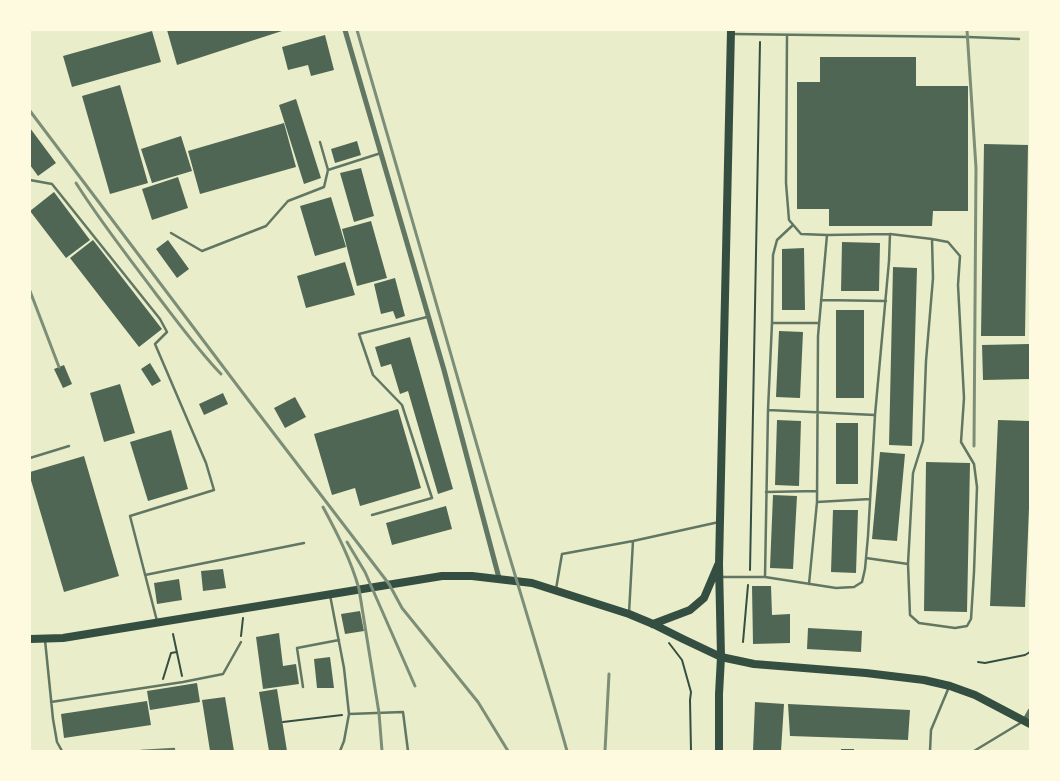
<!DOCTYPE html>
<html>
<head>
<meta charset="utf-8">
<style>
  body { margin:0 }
  #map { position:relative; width:1060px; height:781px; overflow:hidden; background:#e9edc9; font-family:Arial,sans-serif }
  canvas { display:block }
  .frame { position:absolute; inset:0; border:31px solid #fefae0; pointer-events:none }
</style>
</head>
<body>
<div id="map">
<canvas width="1060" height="781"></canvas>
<div class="frame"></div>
</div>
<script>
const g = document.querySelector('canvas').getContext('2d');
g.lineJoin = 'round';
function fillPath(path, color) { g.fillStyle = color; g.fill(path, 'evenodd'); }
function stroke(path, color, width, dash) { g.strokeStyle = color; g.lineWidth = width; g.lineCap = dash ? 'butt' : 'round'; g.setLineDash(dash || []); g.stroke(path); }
const building = new Path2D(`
  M167,30H285L177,65Z
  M152,31L161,62L72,87L63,56Z
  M325,35L334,70L311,76L308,65L288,70L282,47Z
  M820,57H916V86H968V211H933L932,226H829V209H797V82H820Z
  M120,85L148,183L110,194L82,96Z
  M296,99L321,178L304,184L279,105Z
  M284,123L296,167L200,194L188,151Z
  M30,128L56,163L38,176L30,165Z
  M181,136L192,171L152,183L141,149Z
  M357,141L361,155L335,163L331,149Z
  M984,144L1028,145L1025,336H981Z
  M361,168L374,216L354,222L340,173Z
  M178,177L188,208L152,220L142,189Z
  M54,192L90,240L66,258L30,211Z
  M331,197L346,247L315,256L300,206Z
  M371,221L387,278L357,286L342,229Z
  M93,240L162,329L139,347L70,258Z
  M168,240L189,269L177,278L156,249Z
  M842,242L880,243L879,291H841Z
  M804,248L805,310H782V249Z
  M345,262L355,295L306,308L297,276Z
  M893,267L917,268L912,446L889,445Z
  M395,278L405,316L396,319L393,311L381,314L374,284Z
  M836,310H864V398H836Z
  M779,331L803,332L800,398L776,397Z
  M410,337L453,489L438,494L408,391L400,394L391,364L381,367L375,347Z
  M1029,344L1030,379L983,380L982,345Z
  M150,363L161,381L152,386L141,369Z
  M64,365L72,384L63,388L54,369Z
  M120,384L135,433L104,442L90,393Z
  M223,393L228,404L204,415L199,404Z
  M295,397L306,417L285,428L274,408Z
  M398,409L421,488L360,506L355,488L332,495L314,434Z
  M777,420L801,421L799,486L775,485Z
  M998,420L1030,421V484L1025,607L990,606Z
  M836,423H858V484H836Z
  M171,430L188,489L148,501L130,442Z
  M880,452L905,454L897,541L872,539Z
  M84,456L119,576L64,592L30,477V472Z
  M926,462L970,463L967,612L924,611Z
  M773,495L797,496L793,569L770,568Z
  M446,506L452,529L392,545L386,523Z
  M833,510H858L856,573L831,572Z
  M223,569L226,588L203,591L201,571Z
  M179,579L182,600L157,604L154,583Z
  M752,586H771L772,615L790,614V643L753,644Z
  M360,611L364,631L345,634L341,614Z
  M808,628L862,631L861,652L807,649Z
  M279,633L283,666L296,664L299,684L263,689L256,637Z
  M330,657L334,688H317L314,659Z
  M197,683L200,702L150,710L147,691Z
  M277,689L287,751H269L259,692Z
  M225,697L234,751H210L202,700Z
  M147,701L151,725L64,738L61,714Z
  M755,702L784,704L781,751H753Z
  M788,704L910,710L908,740L790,736Z
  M841,749H854V751H841Z`);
const path = new Path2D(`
  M750,570L760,42
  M173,634L182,676
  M241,636L243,618
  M743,642L748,585
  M669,643L682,660L691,692L690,700L691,751
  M978,662L985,663L1025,655L1030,652
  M163,679L171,653L177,652
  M283,722L342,715`);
const service = new Path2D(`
  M733,34L968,37L1019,39
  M787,35L786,183L789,220L801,234L827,235L890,234L932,239L948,242L960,256L958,285L964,398L961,442L974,464L977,487L974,572L971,619L967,626L955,628L919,623L910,615L908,564
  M320,142L328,170
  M30,180L52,184L160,319L167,332L155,344L206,463L214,490L130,516L157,621
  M171,233L202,251L266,226L288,201L324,187L328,170L381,153
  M821,300L886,301
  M772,323H818
  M768,410L875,415
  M30,458L69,446
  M766,492L817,491
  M817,502L870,499
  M372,515L432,498L402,405L373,375L359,334L427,317
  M866,558L908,564L913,473L923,441L926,361L933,278L932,239
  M145,575L304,543
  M721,577H765L836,588L854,587L862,582L865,569L868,536L875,415L889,261L890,234
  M765,577L768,410L772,323L773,255L777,240L793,225
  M809,584L817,502L818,336L827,235
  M556,589L562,554L633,541L719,522
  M330,595L344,668L349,714L344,741L340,751
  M629,613L633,541
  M45,640L53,719L57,742L62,751
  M303,687L297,648L339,640
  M51,702L183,682L223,674L241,642
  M349,714L403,712L408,751
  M141,751L174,749
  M930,751L931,730L949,687
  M974,751L1022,722`);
const minor = new Path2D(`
  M345,30L444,370L499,578
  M1025,720L1030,711`);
const primary = new Path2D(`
  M653,624L690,610L704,598L718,565
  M30,639L63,638L442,576H472L532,583L629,614L653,624L683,639L721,657L754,664L866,673L924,680L950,686L975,695L1030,724
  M719,751V694L721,657L719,564L731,30`);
const rail = new Path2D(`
  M357,30C403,185 446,339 491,494C516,580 543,665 567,751
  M967,30L976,168L974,446
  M30,111L249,401L389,584L402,608L478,702L508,751
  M76,183C100,221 129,258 156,294C177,321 197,349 221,374
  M30,291L59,367
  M323,507C337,533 351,560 359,589L379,713L382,751
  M347,542L365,572L415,686
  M605,751L609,674`);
fillPath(building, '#4f6655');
stroke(path, '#344e41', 2);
stroke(service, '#617663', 2.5);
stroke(minor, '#617663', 5);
stroke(primary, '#344e41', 8);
stroke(rail, '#7c8e77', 3);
</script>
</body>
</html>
